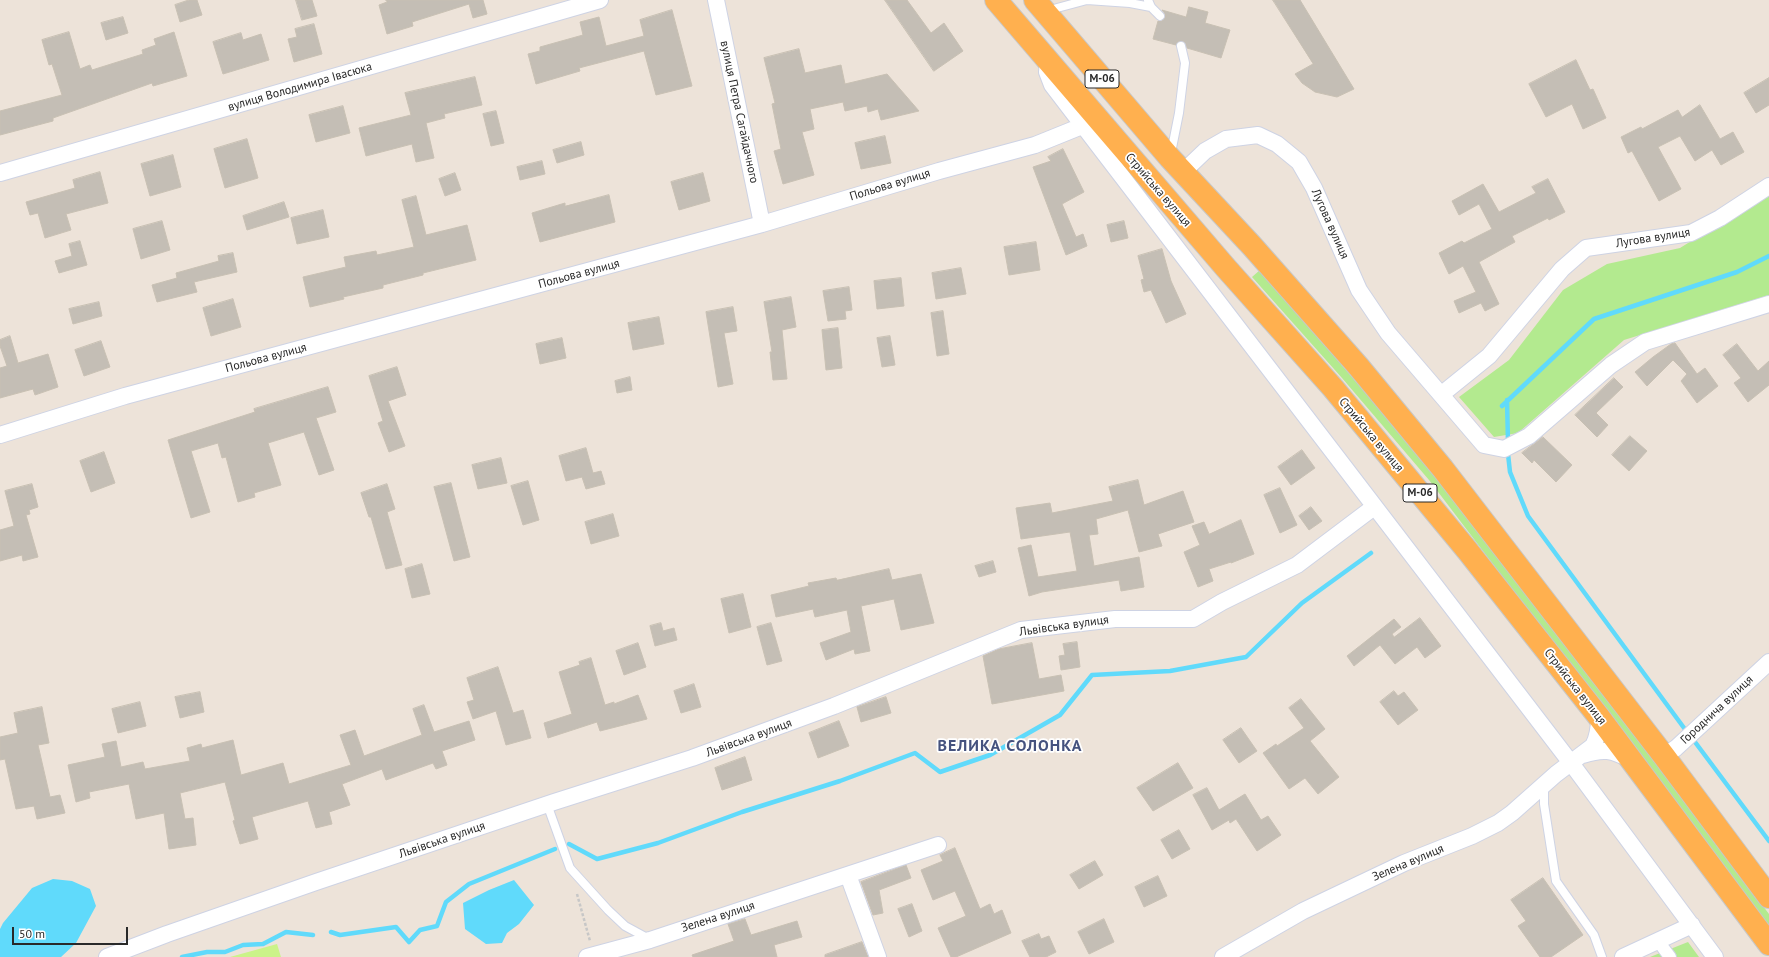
<!DOCTYPE html>
<html>
<head>
<meta charset="utf-8">
<style>
  body { margin:0 }
  #map { position:relative; width:1769px; height:957px; overflow:hidden; background:#ede3d9; font-family:"PT Sans",sans-serif }
  canvas { display:block }
  .scale { position:absolute; left:12px; top:927px; width:116px; height:18px; box-sizing:border-box; border:2px solid #292929; border-top:0; padding-left:5px; font-size:12px; line-height:14px; white-space:nowrap; color:#292929; -webkit-text-stroke:3px #fff; paint-order:stroke }
</style>
</head>
<body>
<div id="map">
<canvas width="1769" height="957"></canvas>
<div class="scale">50 m</div>
</div>
<script>
const g = document.querySelector('canvas').getContext('2d');
g.lineJoin = 'round';
function fillPath(path, color) { g.fillStyle = color; g.fill(path, 'evenodd'); }
function stroke(path, color, width, dash) { g.strokeStyle = color; g.lineWidth = width; g.lineCap = dash ? 'butt' : 'round'; g.setLineDash(dash || []); g.stroke(path); }
function drawText(font, color, halo, rows, align = 'center') {
  g.font = font + ' "PT Sans",sans-serif'; g.lineWidth = 3.5; g.setLineDash([]); g.textBaseline = 'middle'; g.strokeStyle = halo; g.fillStyle = color; for (const [text, x, y, turn = 0] of rows) {
    g.save(); g.translate(x, y); g.rotate((+turn || 0) * Math.PI / 180); g.textAlign = isNaN(turn) ? turn : align; if (halo) g.strokeText(text, 0, 0); g.fillText(text, 0, 0); g.restore();
  }
}
const green = new Path2D(`
  M1769,193V295L1624,340L1518,433L1494,437L1459,397L1509,360L1563,290L1607,264L1680,248Z
  M1260,270L1436,475L1564,641L1769,914V927L1429,480L1342,378L1252,277Z
  M1688,942L1699,957H1650Z`);
const pitch = new Path2D(`
  M277,944L281,957H230Z`);
const water = new Path2D(`
  M53,879L72,881L90,889L96,906L76,943L61,957H0V929L3,923L32,888Z
  M514,880L534,905L519,924L507,933L502,943L486,944L465,929L463,903L489,890Z`);
const stream = new Path2D(`
  M1507,400L1508,442
  M1502,406L1594,319L1737,272L1769,256
  M1508,454L1510,472L1528,516L1687,732
  M1692,738L1769,841
  M569,844L597,859L658,843L742,812L840,781L915,753L940,772L990,755L1060,715L1092,675L1170,671L1246,657L1302,603L1371,553
  M331,932L340,935L396,927L409,942L420,930L437,926L446,902L469,884L555,849
  M182,957L207,952H225L243,945L263,944L286,932L313,935`);
const building = new Path2D(`
  M189,0H197L202,15L180,22L175,5Z
  M296,0H312L317,16L302,20Z
  M386,0H483L487,14L473,18L469,4L412,22L413,26L387,34L379,5L387,2Z
  M885,0H907L931,33L944,23L963,51L934,71Z
  M1273,0H1300L1354,89L1337,97L1315,92L1302,83L1295,74L1313,64Z
  M1189,7L1208,12L1205,23L1230,30L1221,58L1187,48L1185,43L1182,41L1178,42L1176,45L1153,39L1158,21H1162L1165,18V14L1162,10L1186,17Z
  M672,10L692,86L656,95L644,51L579,68L580,71L536,84L528,54L540,51V47L583,35L580,22L599,17L606,46L644,36L640,20Z
  M123,17L128,33L106,40L101,23Z
  M314,24L322,54L294,62L288,39L297,37L295,29Z
  M69,32L80,69L90,65L92,70L143,54L142,50L156,45L154,39L174,32L187,76L153,86L152,83L53,118V121L0,135V111L62,95L52,64L49,65L42,40Z
  M241,33L243,40L261,34L269,60L223,74L213,42Z
  M799,49L805,73L841,65L845,84L887,74L919,111L881,120L878,109L868,112L867,106L845,111L843,102L810,109L814,129L802,132L814,175L783,184L774,151L781,149L772,104L775,103L764,58Z
  M1576,60L1590,90L1593,89L1606,118L1583,129L1572,104L1546,117L1529,84Z
  M475,77L482,105L444,114L445,118L426,123L434,158L416,162L412,144L366,156L359,128L411,115L405,93Z
  M1769,78V105L1756,113L1744,93Z
  M1700,105L1720,139L1733,132L1744,152L1721,165L1712,150L1695,161L1680,136L1658,147L1681,189L1659,201L1632,151L1628,153L1621,137L1641,127L1642,129L1678,110L1682,117Z
  M343,106L350,133L316,142L309,115Z
  M496,111L504,143L491,146L483,114Z
  M885,136L891,163L861,169L855,143Z
  M247,139L258,178L225,188L214,149Z
  M581,142L584,155L557,163L553,150Z
  M1063,149L1084,192L1062,204L1076,237L1083,234L1087,246L1066,255L1033,167L1051,161L1048,157Z
  M173,155L181,187L150,196L141,164Z
  M542,161L545,174L520,180L517,167Z
  M100,172L108,203L66,214L71,230L45,238L38,213L30,215L26,202L75,188L73,180Z
  M455,173L461,190L445,196L439,179Z
  M703,173L710,201L679,210L671,182Z
  M1548,179L1565,212L1549,220L1548,218L1512,236L1515,242L1479,262L1499,304L1485,311L1481,303L1459,313L1454,301L1476,292L1463,266L1449,274L1439,253L1462,241L1464,243L1492,229L1479,204L1459,215L1452,201L1483,184L1499,212L1536,193L1532,187Z
  M609,195L615,222L540,242L532,213L565,203V206Z
  M416,196L426,235L467,225L476,260L423,273V275L383,285V288L343,297L344,299L310,307L303,277L346,267L344,257L376,251L377,255L414,247L402,200Z
  M284,202L289,217L247,230L243,216Z
  M323,210L329,237L297,244L291,218Z
  M162,221L170,250L141,259L133,229Z
  M1124,221L1128,238L1111,242L1107,225Z
  M80,241L87,265L59,273L55,261L72,256L69,244Z
  M1036,242L1040,270L1009,275L1004,247Z
  M1162,249L1171,281L1186,314L1166,323L1151,290L1144,292L1141,280L1144,279L1138,256Z
  M233,253L237,272L194,282L197,292L157,302L152,285L177,278L176,273L219,261L218,256Z
  M961,268L966,294L936,299L932,273Z
  M901,278L904,306L877,309L874,281Z
  M849,287L852,310L845,311L846,319L828,321L823,291Z
  M791,297L796,327L782,330L787,379L773,380L770,352H772L764,302Z
  M233,299L241,327L211,336L203,308Z
  M99,302L102,316L73,324L69,309Z
  M733,307L737,331L724,333L733,384L718,387L706,312Z
  M943,311L949,354L937,356L931,313Z
  M659,317L664,344L633,350L628,323Z
  M838,328L842,368L826,370L822,330Z
  M10,336L18,363L48,354L58,387L35,395L33,389L0,398V368L7,366L0,346V340Z
  M890,336L895,365L882,367L877,338Z
  M562,338L566,358L540,364L536,344Z
  M101,341L110,367L84,376L75,350Z
  M1675,343L1697,374L1705,368L1718,386L1697,403L1681,381L1687,374L1673,360L1647,386L1635,372L1653,357L1671,344Z
  M1737,344L1758,371L1769,361V385L1748,402L1734,383L1741,378L1723,355Z
  M397,367L406,395L388,401L405,446L389,452L378,423L383,421L369,376Z
  M630,377L632,390L617,393L615,381Z
  M1614,378L1623,387L1596,413L1608,425L1597,437L1575,415Z
  M328,387L336,412L316,418L334,470L319,475L304,432L268,443L281,485L254,493L255,497L238,502L226,457L222,458L218,443L191,451L210,512L191,518L168,440L255,412L254,409Z
  M1630,436L1647,451L1629,471L1612,455Z
  M1543,437L1572,465L1556,482L1534,460L1532,463L1522,453Z
  M586,448L593,473L601,471L605,484L586,489L582,477L566,481L559,456Z
  M1302,450L1315,468L1291,485L1278,467Z
  M104,452L115,483L91,492L80,461Z
  M501,458L507,483L478,489L472,465Z
  M1138,480L1144,505L1183,491L1194,522L1158,534L1162,546L1139,552L1128,510L1096,519L1098,534L1089,535L1094,566L1139,557L1144,587L1121,591L1119,580L1042,592L1029,596L1018,548L1031,545L1038,577L1077,571L1070,532L1021,539L1016,508L1050,503L1052,513L1113,501L1109,487Z
  M528,481L539,520L523,525L511,486Z
  M451,483L470,557L454,561L434,487Z
  M32,484L38,507L29,510L30,514L26,515L38,557L23,561L22,555L0,561V530L14,526L5,491Z
  M387,484L395,509L387,512L402,565L386,569L371,517H369L361,493Z
  M1280,488L1297,525L1280,533L1264,495Z
  M1311,507L1322,521L1309,530L1299,516Z
  M613,514L619,536L591,544L585,522Z
  M1241,520L1254,554L1231,563V562L1209,569L1213,581L1198,587L1184,552L1200,545L1192,526L1204,522L1209,534Z
  M993,561L996,572L979,577L975,566Z
  M422,564L430,594L412,598L405,569Z
  M889,569L892,580L921,574L934,623L901,630L894,599L861,606L870,651L855,654L854,649L826,660L820,643L851,632L847,610L815,617L813,609L776,617L771,595L809,586L808,583L836,578L837,580Z
  M743,594L751,627L729,633L721,599Z
  M1420,618L1441,646L1425,658L1417,647L1395,664L1380,645L1354,666L1347,656L1394,619L1401,627L1392,634L1394,637Z
  M661,623L663,631L674,628L677,640L655,646L650,626Z
  M771,623L782,661L767,665L757,627Z
  M1077,642L1080,667L1061,670L1059,656L1065,655L1063,644Z
  M638,643L646,667L624,675L616,651Z
  M1032,643L1039,679L1061,675L1064,691L992,704L983,656L999,649Z
  M591,658L605,705L614,702V704L638,695L647,719L600,731L597,722L548,738L544,723L572,714L559,672L580,665L579,662Z
  M498,667L513,713L523,710L531,738L506,745L496,711L473,719L467,702L474,700L467,678Z
  M694,684L701,707L681,713L674,691Z
  M1394,691L1398,696L1404,692L1418,710L1398,725L1380,702Z
  M200,692L204,712L180,718L175,697Z
  M886,697L891,713L861,722L857,707Z
  M1301,699L1325,729L1310,741L1339,777L1318,794L1305,778L1289,789L1263,753L1276,744L1277,746L1304,728L1289,708Z
  M140,702L146,726L118,733L112,709Z
  M424,705L434,732L469,721L475,740L442,751L447,765L436,769L433,763L386,780L382,769L342,784L350,805L329,812L332,824L316,828L308,801L252,817L258,839L240,844L233,821L235,820L225,782L180,793L185,819L193,818L196,845L169,849L164,813L136,819L129,784L89,792L90,798L76,802L68,765L105,757L102,744L116,741L121,767L143,762L145,769L190,761L187,748L201,744L202,748L233,740L241,775L283,763L289,784L351,765L340,735L355,730L364,756L422,735L413,709Z
  M42,707L49,743L38,745L50,797L60,795L65,813L37,819L34,806L16,809L5,759L0,760V737L18,733L14,713Z
  M839,721L849,746L818,758L809,733Z
  M1241,728L1257,751L1239,763L1223,740Z
  M745,757L752,780L722,790L715,768Z
  M1178,763L1193,788L1153,811L1137,788Z
  M1207,788L1219,810L1245,794L1261,820L1268,816L1281,835L1257,851L1236,819L1230,823L1229,820L1212,830L1193,795Z
  M1179,830L1190,849L1172,859L1161,840Z
  M955,848L980,909L990,904L994,914L1002,910L1011,933L956,957H951L938,928L966,916L955,891L933,900L921,870L943,861L940,855Z
  M1095,861L1103,875L1079,889L1070,875Z
  M906,865L911,878L879,890L883,913L873,915L861,882Z
  M1158,876L1167,896L1144,907L1135,887Z
  M1543,878L1583,935L1551,957H1540L1518,926L1526,921L1511,900Z
  M912,904L922,931L909,937L898,909Z
  M745,919L751,935L797,921L802,937L774,945L777,957H693L692,955L734,941L728,924Z
  M1104,919L1114,942L1089,954L1078,932Z
  M1039,934L1041,939L1049,936L1056,952L1046,957H1030L1022,941Z
  M862,942L868,957H825V955Z`);
const path = new Path2D(`
  M577,894L590,941`);
const service = new Path2D(`
  M1148,0L1151,7L1160,16
  M1046,11L1087,0L1130,3L1151,7
  M1171,153L1179,113L1185,63L1181,46
  M1544,786V804L1556,881L1594,935L1602,957
  M547,804L570,868L608,910L625,926L649,939`);
const pedestrian = new Path2D(`
  M1658,941L1670,957`);
const minor = new Path2D(`
  M716,0L762,224
  M1048,61L1047,72L1052,85L1571,763L1715,957
  M1183,172L1205,151L1226,139L1258,135L1277,144L1299,162L1314,188L1359,290L1388,333L1484,445L1504,449L1529,436L1611,365L1645,342L1769,304
  M0,173L600,0
  M1442,394L1489,356L1562,269L1586,248L1691,233L1720,218L1769,186
  M0,435L125,396L762,224L939,171L1035,145L1082,126
  M1583,755C1604,748 1612,750 1631,760
  M1664,756L1676,748L1769,662
  M848,875L878,957
  M107,957L167,934L316,882L554,802L692,758L834,706L1021,630L1115,619H1193L1222,602L1297,565L1374,507
  M587,957L650,940L938,845
  M1223,957L1303,911L1404,863L1472,836L1498,823L1512,813L1556,774L1593,746C1598,737 1599,727 1599,717
  M1623,957L1692,925`);
const trunk = new Path2D(`
  M996,0L1226,268L1333,388L1467,550L1599,717L1769,944
  M1035,0L1170,158L1252,246L1358,366L1443,469L1664,756L1769,897`);
const shields = [
  [1102,79,34],
  [1420,493,34]
];
const shieldNames = [
  ["М-06",1102,79],
  ["М-06",1420,493]
];
const streetNames = [
  ["вулиця Володимира Івасюка",300,87,-16],
  ["вулиця Петра Сагайдачного",739,112,78],
  ["Польова вулиця",890,185,-17],
  ["Стрийська вулиця",1158,190,49],
  ["Лугова вулиця",1330,224,66],
  ["Лугова вулиця",1653,238,-9],
  ["Польова вулиця",579,274,-15],
  ["Польова вулиця",266,358,-15],
  ["Стрийська вулиця",1371,435,50],
  ["Львівська вулиця",1064,626,-8],
  ["Стрийська вулиця",1575,687,52],
  ["Городнича вулиця",1717,710,-43],
  ["Львівська вулиця",749,738,-20],
  ["Львівська вулиця",442,840,-19],
  ["Зелена вулиця",1408,863,-23],
  ["Зелена вулиця",718,917,-18]
];
const districtNames = [
  ["ВЕЛИКА СОЛОНКА",1010,746]
];
fillPath(green, '#b3ea8f');
fillPath(pitch, '#cbf389');
fillPath(water, '#60dafb');
stroke(stream, '#60dafb', 4.5);
fillPath(building, '#c4beb5');
stroke(building, '#c8c0b3', 1);
stroke(service, '#ced3e4', 10);
stroke(pedestrian, '#ced3e4', 14);
stroke(minor, '#ced3e4', 18);
stroke(trunk, '#c7c7c7', 24);
stroke(path, '#c7c7c7', 2.5, [3, 2]);
stroke(service, '#fff', 8);
stroke(pedestrian, '#fff', 12);
stroke(minor, '#fff', 16);
stroke(trunk, '#ffb04f', 22);
for (const [x, y, w] of shields) { const box = new Path2D(); box.roundRect(x - w / 2, y - 9, w, 18, 3); g.fillStyle = '#fff'; g.fill(box); stroke(box, '#292929', 1); }
drawText('bold 11px', '#292929', null, shieldNames);
drawText('12px', '#292929', '#fff', streetNames);
g.letterSpacing = '1px';
drawText('bold 16px', '#45527e', '#fff', districtNames);
g.letterSpacing = '0px';
</script>
</body>
</html>
